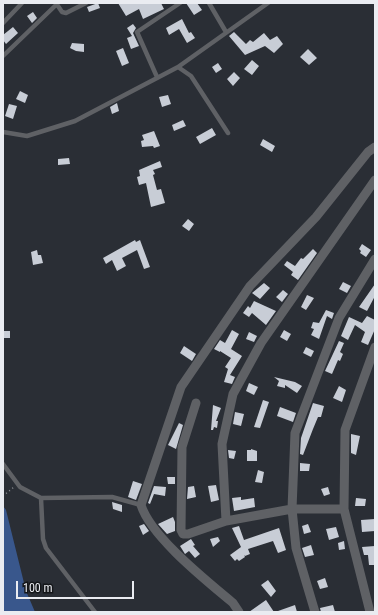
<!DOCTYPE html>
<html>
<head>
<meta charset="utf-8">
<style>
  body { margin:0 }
  #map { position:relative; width:378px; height:615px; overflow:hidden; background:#2a2e35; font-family:"Roboto Condensed",sans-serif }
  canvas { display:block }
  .frame { position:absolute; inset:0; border:4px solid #eaecf1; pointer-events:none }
  .scale { position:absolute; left:16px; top:581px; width:118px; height:18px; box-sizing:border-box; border:2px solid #eaecf1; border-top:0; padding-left:5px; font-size:12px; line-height:14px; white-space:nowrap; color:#eaecf1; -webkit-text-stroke:3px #141619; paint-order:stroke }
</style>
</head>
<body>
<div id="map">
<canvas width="378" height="615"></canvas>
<div class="frame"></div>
<div class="scale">100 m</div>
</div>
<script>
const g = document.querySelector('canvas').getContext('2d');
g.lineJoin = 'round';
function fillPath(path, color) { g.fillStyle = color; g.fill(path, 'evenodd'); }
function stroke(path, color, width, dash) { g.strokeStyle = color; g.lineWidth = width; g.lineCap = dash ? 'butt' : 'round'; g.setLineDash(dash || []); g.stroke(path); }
const green = new Path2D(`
  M3,506L6,510L26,591L35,612H3Z`);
const building = new Path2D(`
  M98,3L100,8L89,12L87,7Z
  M118,3H161L164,9L143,19L139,9L126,16Z
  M186,3H197L202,10L194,15Z
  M33,12L37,18L32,23L27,16Z
  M182,19L189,33L191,32L195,38L187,43L179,29L169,35L166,28Z
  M133,24L136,28L133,33L139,46L131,49L127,38L132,36L127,28Z
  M13,27L18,33L6,44L3,40V35Z
  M234,32L246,44L250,40L253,42L264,33L270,40L277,36L283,44L274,53L265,46L245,55L229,36Z
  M72,43L84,44V52L76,51L70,48Z
  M123,48L129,63L122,66L116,51Z
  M308,49L317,58L309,65L300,57Z
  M252,60L259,66L252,75L244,69Z
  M218,63L222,69L216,73L212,67Z
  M234,72L240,78L233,86L227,79Z
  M20,91L28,95L25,103L16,99Z
  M168,95L171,104L162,107L159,97Z
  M117,103L119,111L112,114L110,107Z
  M9,104L17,106L13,119L5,116Z
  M183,120L186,126L174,131L172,125Z
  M212,128L216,135L200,144L196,137Z
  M154,131L160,146L154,148L153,146L142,147L141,141L144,140L142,135Z
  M263,139L275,146L272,152L260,145Z
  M69,158L70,164L58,165V159Z
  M160,161L162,167L153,170L155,174L153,175L157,190L161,189L165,203L151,207L146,183L139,185L137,177L140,176L139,170Z
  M188,219L194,224L189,231L182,226Z
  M135,240L136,242L140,240L150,267L144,269L137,250L122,258L126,266L117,271L112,260L106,264L103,258Z
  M362,244L371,250L366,257L360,253L361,251L359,249Z
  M313,249L317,253L298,280L291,275L293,272L284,265L287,261L295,266L301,258L303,259Z
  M37,250L38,255H41L43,263L33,265L31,252Z
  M343,282L351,286L347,293L339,289Z
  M264,283L270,288L260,299L252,293Z
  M375,284V296L367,311L359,307Z
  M283,290L288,294L282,302L276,297Z
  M307,295L314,298L306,310L301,307Z
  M254,301L276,311L266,325L252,313L249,317L243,313L248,306L250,308Z
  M326,310L334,313L332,319L327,316L319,339L311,335L314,329L311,328L313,322L319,323Z
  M367,316L375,320V329L368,345L361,342L365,332L355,325L348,340L341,336L349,317L362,323Z
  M232,330L239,334L231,349L242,356L230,375L235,377L232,384L224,382L228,369L225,367L231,358L220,351V352L214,349L220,340L225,343Z
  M284,330L291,334L287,341L280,337Z
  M3,331H10V338H3Z
  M249,332L257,336L254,342L246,339Z
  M339,341L344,343L340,352L343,354L340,361L338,360L332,374L325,371Z
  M184,346L196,354L192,361L180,353Z
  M306,347L314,351L311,357L303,353Z
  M274,377L295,382L302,386L297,393L285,385V388L277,386L279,381Z
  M249,383L258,387L254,395L246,391Z
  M339,386L346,390L342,402L333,398Z
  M263,400L269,402L260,428L254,427Z
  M313,403L324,406L321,417H318L313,429L303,455L300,454L301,438Z
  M213,405L221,408L216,421H218L217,428L214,427L213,430H211Z
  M280,407L296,413L293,422L277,416Z
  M235,412L244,414L241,426L233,424Z
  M179,423L183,425L176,449L168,445Z
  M351,434L360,436L356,455L351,453Z
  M251,449L257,451V461H247V450H251Z
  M228,450L236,451L234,459L229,458Z
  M300,463L310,464L309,471H300Z
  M258,470L264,472L262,483L255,482Z
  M167,477H175V484H168Z
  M133,481L142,484L136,500L128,497Z
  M216,485L219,500L211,502L208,486Z
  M154,486L166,487L165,496L154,494L150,504L148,503Z
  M194,486L196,497L187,499L188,487Z
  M328,487L330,494L324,496L321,489Z
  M241,497V500L254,498L255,507L234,511L232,498Z
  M356,498L366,499L365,506H355Z
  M112,502L122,505V512L113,509Z
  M173,517L175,522V531L167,534L158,524Z
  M375,519V531L362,532L361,520Z
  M144,524L149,531L143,535L139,526Z
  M308,524L311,532L304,534L302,526Z
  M239,526L244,540L279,528L286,550L278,553L273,541L248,549L250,554L245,556L244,555L245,557L239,561L237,559L235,561L230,555L241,547L232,528Z
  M336,527L339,537L329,540L326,529Z
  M218,537L220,541L213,547L210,539Z
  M191,539L195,545L193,546L200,554L195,558L189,551L185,554L180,546Z
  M344,541L345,549L339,550L338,543Z
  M311,545L314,555L305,557L302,548Z
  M375,546V565H369L368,555H364L362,547Z
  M325,578L328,587L320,589L317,581Z
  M268,580L276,591L271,597L261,585Z
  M266,600L274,612H249Z
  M295,605L297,612H278V611Z
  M333,605L335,612H321L320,608Z`);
const path = new Path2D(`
  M3,496L14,487`);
const service = new Path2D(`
  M56,3L62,12L66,13L86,3
  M209,3L226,32
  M3,23L22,3
  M3,56L57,4
  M178,67L191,76L228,133
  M157,77L137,32L180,3
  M3,132L27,136L75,121L178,67L268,3
  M3,464L20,487L41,498L112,497L141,505
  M41,498L43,539L46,548L95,612`);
const minor = new Path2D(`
  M196,403L182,447L181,530L183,534H188L226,521L292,509H344
  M226,521L222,444L233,394L261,343L375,180
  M239,612L233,603C207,581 151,537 141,505L181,387L250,286L316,217L368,152L375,147
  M315,612L296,548L292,509L295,433L339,318L375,259
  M370,612L344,509L345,430L375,347`);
fillPath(green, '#39578c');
fillPath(building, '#c8cdd6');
stroke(path, '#8c8f95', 1.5, [1, 3]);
stroke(service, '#5f6165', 4.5);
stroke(minor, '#5f6165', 9);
</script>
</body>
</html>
